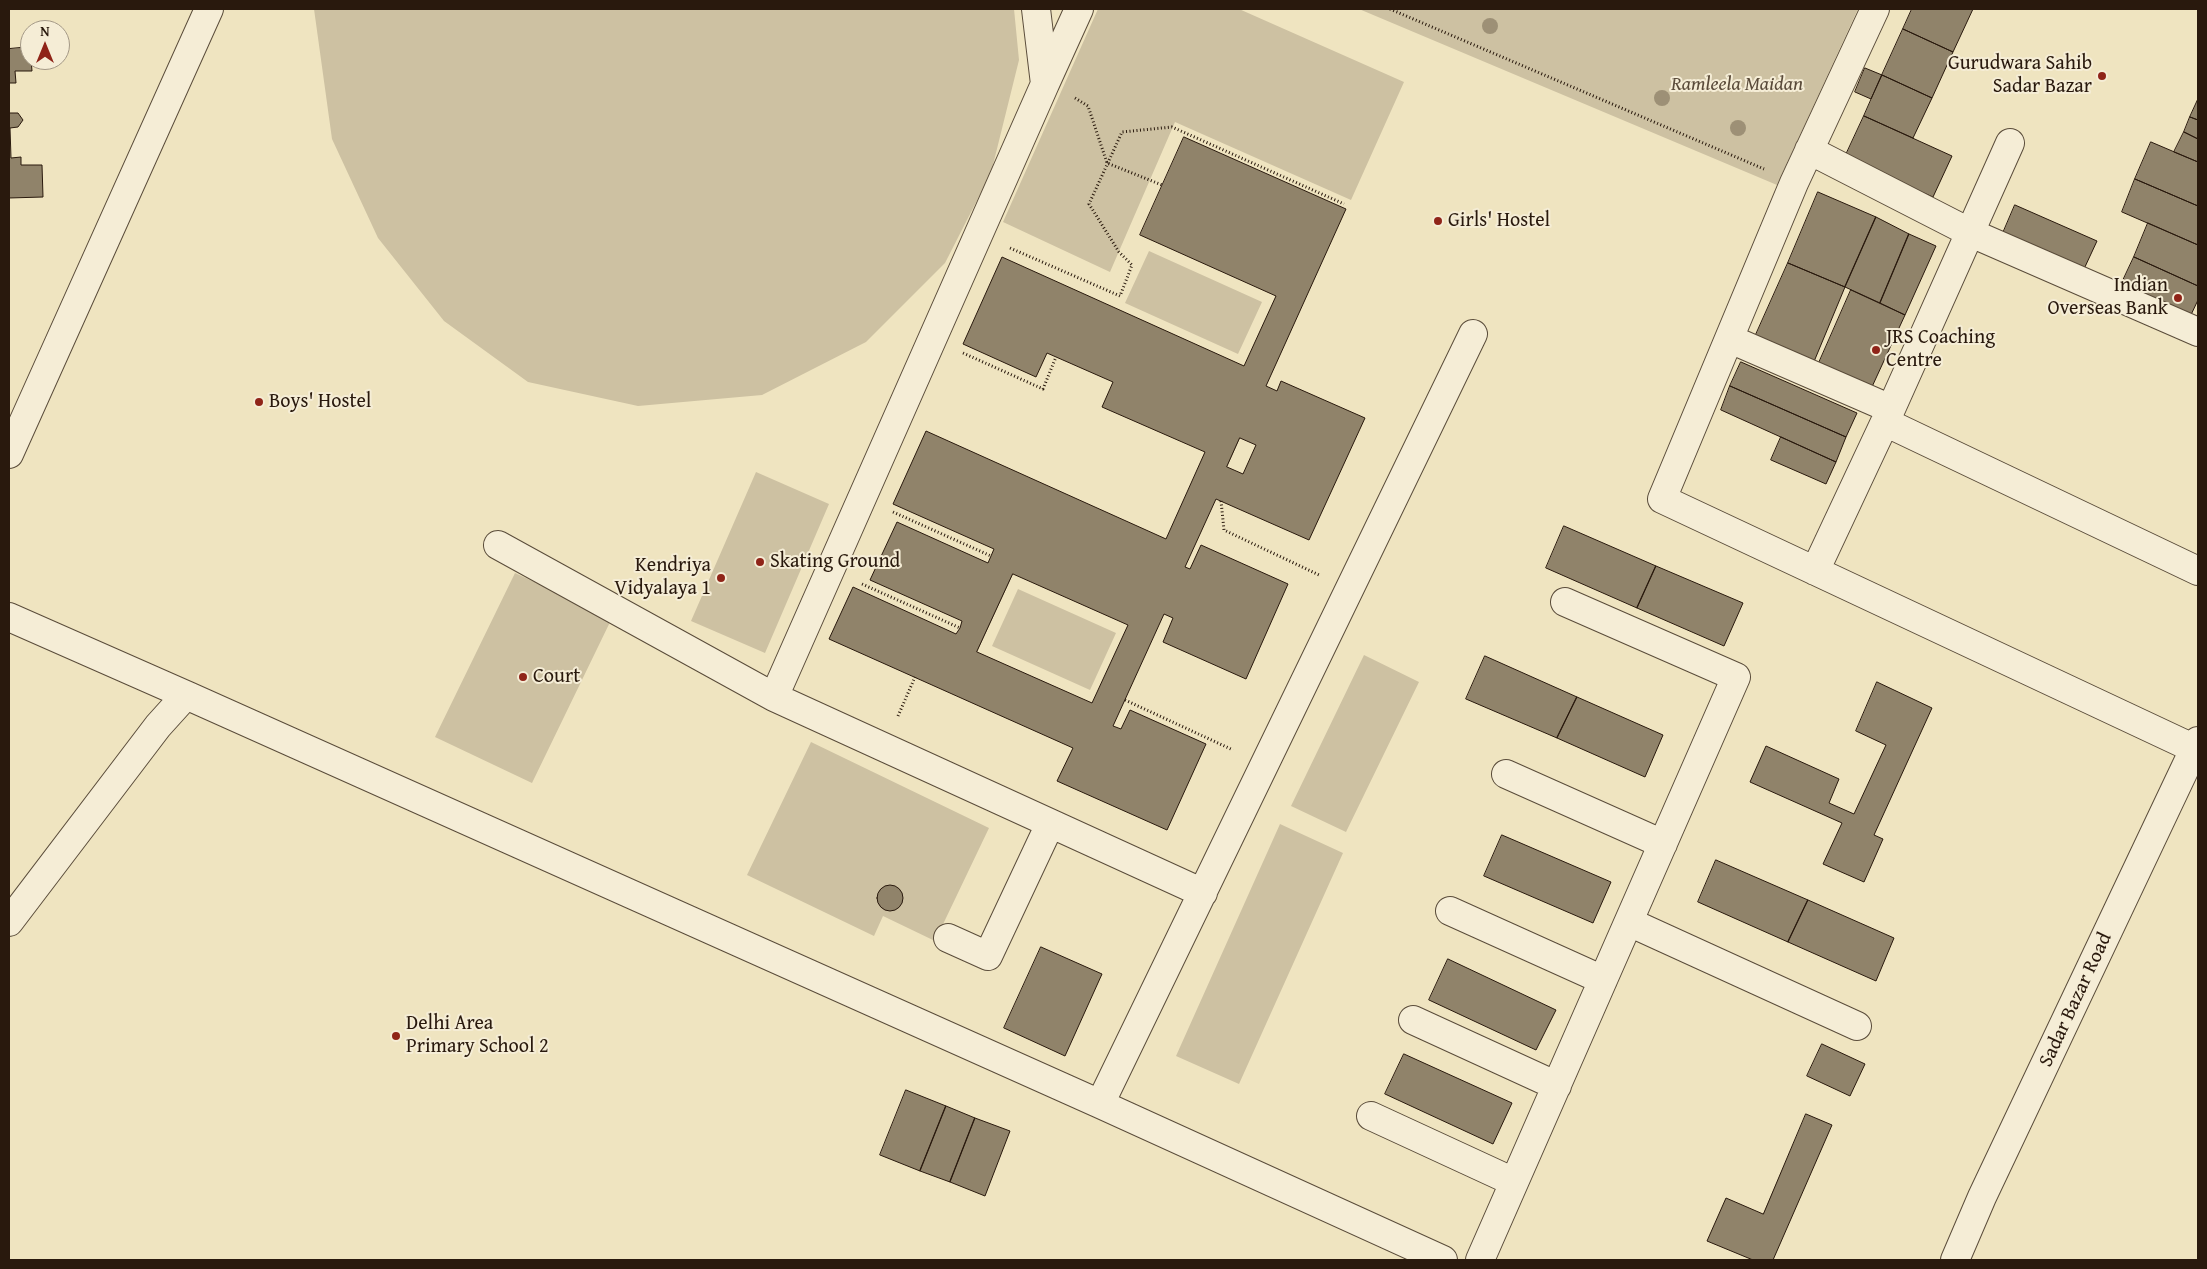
<!DOCTYPE html>
<html>
<head>
<meta charset="utf-8">
<style>
  body { margin:0 }
  #map { position:relative; width:2207px; height:1269px; overflow:hidden; background:#efe4c0; font-family:"Gentium Book Plus",serif }
  canvas { display:block }
  .frame { position:absolute; inset:0; border:10px solid #29190d; pointer-events:none }
  .north { position:absolute; left:20px; top:20px; width:50px; height:50px; box-sizing:border-box; background:#f5edd6; border:1px solid #a39886; border-radius:50%; rotate:0deg; font-size:14px; font-weight:700; line-height:20px; text-align:center; color:#29190d }
  .north::after { content:''; display:block; margin:auto; width:18px; height:22px; background:#8f2418; clip-path:polygon(50% 0,100% 100%,50% 72%,0 100%) }
</style>
</head>
<body>
<div id="map">
<canvas width="2207" height="1269"></canvas>
<div class="frame"></div>
<div class="north">N</div>
</div>
<script>
const g = document.querySelector('canvas').getContext('2d');
g.lineJoin = 'round';
function fillPath(path, color) { g.fillStyle = color; g.fill(path, 'evenodd'); }
function stroke(path, color, width, dash) { g.strokeStyle = color; g.lineWidth = width; g.lineCap = dash ? 'butt' : 'round'; g.setLineDash(dash || []); g.stroke(path); }
function drawText(font, color, halo, rows, align = 'center') {
  g.font = font + ' "Gentium Book Plus",serif'; g.lineWidth = 4; g.setLineDash([]); g.textBaseline = 'middle'; g.strokeStyle = halo; g.fillStyle = color; for (const [text, x, y, turn = 0] of rows) {
    g.save(); g.translate(x, y); g.rotate((+turn || 0) * Math.PI / 180); g.textAlign = isNaN(turn) ? turn : align; if (halo) g.strokeText(text, 0, 0); g.fillText(text, 0, 0); g.restore();
  }
}
const green = new Path2D(`
  M314,9H1014L1019,60L991,173L945,263L866,342L762,395L638,406L528,382L444,321L378,238L332,139Z
  M1098,9H1239L1404,82L1351,200L1175,122L1110,272L1003,222Z
  M1359,9H1858L1777,185Z
  M1149,251L1262,302L1238,354L1125,303Z
  M756,472L829,504L765,653L691,621Z
  M515,573L612,618L532,783L435,737Z
  M1018,589L1116,633L1090,690L992,646Z
  M1364,655L1419,682L1346,832L1291,806Z
  M811,742L989,828L935,941L883,916L874,936L747,875Z
  M1280,824L1343,853L1239,1084L1176,1056Z`);
const building = new Path2D(`
  M1912,9H1973L1953,52L1903,29Z
  M1903,29L1953,52L1932,98L1882,75Z
  M30,47L32,71H15L16,83H9V49Z
  M1865,68L1882,75L1871,99L1855,92Z
  M1882,75L1932,98L1913,138L1864,116Z
  M2198,99V120L2190,117Z
  M9,113H18L23,120L18,127L10,128L11,158L21,157V165H42L43,197L9,198Z
  M1864,116L1952,156L1933,197L1844,159Z
  M2190,117L2198,120V139L2184,132Z
  M2184,132L2198,139V162L2174,152Z
  M1184,137L1346,209L1266,386L1277,391L1281,381L1365,418L1309,540L1216,499L1185,567L1190,569L1201,545L1288,584L1246,679L1163,642L1173,618L1164,614L1113,726L1121,729L1130,710L1206,744L1167,830L1057,781L1073,748L829,639L853,587L956,634L960,628L962,621L870,580L897,522L988,563L994,549L893,504L926,431L1166,539L1205,452L1102,407L1113,382L1047,353L1036,377L963,344L1002,257L1244,366L1276,296L1140,235ZM1240,438L1256,445L1243,474L1227,467ZM1013,574L1128,625L1092,703L977,652Z
  M2151,142L2198,162V206L2135,179Z
  M2135,179L2198,206V245L2122,212Z
  M1818,192L1876,217L1845,287L1788,263Z
  M2015,205L2097,241L2084,269L2003,233Z
  M1876,217L1909,234L1880,303L1845,287Z
  M2148,223L2198,245V286L2134,257Z
  M1909,234L1936,246L1905,315L1880,303Z
  M2134,257L2198,286V300L2189,319L2119,289Z
  M1788,263L1845,287L1813,364L1754,339Z
  M1851,290L1905,315L1871,389L1818,365Z
  M1741,362L1857,413L1846,437L1730,386Z
  M1730,386L1846,437L1836,462L1721,410Z
  M1781,437L1836,462L1826,484L1771,460Z
  M1564,526L1656,566L1637,608L1546,568Z
  M1656,566L1743,603L1724,646L1637,608Z
  M1485,656L1577,697L1557,738L1466,699Z
  M1877,682L1932,708L1874,835L1883,839L1864,882L1823,864L1842,823L1750,782L1766,746L1839,779L1829,803L1854,814L1886,745L1856,731Z
  M1577,697L1663,735L1645,777L1557,738Z
  M1502,835L1611,882L1593,923L1484,876Z
  M1716,860L1808,900L1788,942L1698,902Z
  M877 898a13 13 0 1 1 26 0a13 13 0 1 1-26 0Z
  M1808,900L1894,938L1876,981L1788,942Z
  M1041,947L1102,974L1065,1056L1004,1028Z
  M1448,959L1556,1010L1536,1050L1429,1000Z
  M1822,1044L1865,1064L1850,1096L1807,1076Z
  M1404,1054L1512,1103L1493,1144L1385,1094Z
  M906,1090L946,1106L920,1171L880,1155Z
  M946,1106L975,1118L950,1182L920,1171Z
  M1806,1114L1832,1125L1773,1260H1753L1707,1241L1726,1198L1763,1214Z
  M975,1118L1010,1131L985,1196L950,1182Z`);
const path = new Path2D(`
  M1390,9L1764,169
  M1075,98L1088,106L1107,163L1162,185
  M1010,248L1120,296L1132,265L1119,252L1089,204L1122,132L1172,127L1344,204
  M963,353L1043,389L1056,357
  M1221,501L1224,530L1319,575
  M893,512L991,556
  M862,584L960,628
  M1125,700L1233,750
  M898,716L915,677`);
const minor = new Path2D(`
  M1875,9L1794,183L1662,499L2195,749
  M1045,84L1079,9
  M1809,150L1971,233L2198,332
  M1730,339L1891,409
  M1885,422L2198,571
  M9,454L209,9
  M498,545L774,697L1203,893
  M1815,571L1891,409L2010,143
  M9,617L186,695L158,726L9,922
  M186,695L1100,1104L1443,1260
  M774,697L1045,84L1036,9
  M1506,774L1663,844
  M1450,911L1603,980
  M1629,922L1857,1026
  M948,938L988,956L1050,824
  M1413,1020L1557,1086
  M1100,1104L1473,334
  M1371,1116L1514,1182
  M1480,1260L1736,677L1565,602
  M1955,1260L1982,1197L2198,741`);
const trees = [
  [1490,26],
  [1662,98],
  [1738,128]
];
const markers = [
  [2102,76,5,"#8f2418"],
  [1438,221,5,"#8f2418"],
  [2178,298,5,"#8f2418"],
  [1876,350,5,"#8f2418"],
  [259,402,5,"#8f2418"],
  [760,562,5,"#8f2418"],
  [721,578,5,"#8f2418"],
  [523,677,5,"#8f2418"],
  [396,1036,5,"#8f2418"]
];
const poiNames = [
  ["Gurudwara Sahib",2092,64,"right"],
  ["Sadar Bazar",2092,87,"right"],
  ["Girls' Hostel",1448,221],
  ["Indian",2168,286,"right"],
  ["Overseas Bank",2168,309,"right"],
  ["JRS Coaching",1886,338],
  ["Centre",1886,361],
  ["Boys' Hostel",269,402],
  ["Skating Ground",770,562],
  ["Kendriya",711,566,"right"],
  ["Vidyalaya 1",711,589,"right"],
  ["Court",533,677],
  ["Delhi Area",406,1024],
  ["Primary School 2",406,1047]
];
const parkNames = [
  ["Ramleela Maidan",1737,85]
];
const streetNames = [
  ["Sadar Bazar Road",2076,1000,-65]
];
fillPath(green, '#cdc1a2');
fillPath(building, '#90836a');
stroke(building, '#29190d', 1);
stroke(minor, '#5a4c3a', 30);
stroke(path, '#29190d', 3, [1, 2.5]);
stroke(minor, '#f5edd6', 28);
g.fillStyle = '#9d9076';
for (const [x, y] of trees) { g.beginPath(); g.arc(x, y, 8, 0, 2 * Math.PI); g.fill(); }
for (const [x, y, r, color] of markers) { const dot = new Path2D(); dot.arc(x, y, r, 0, 2 * Math.PI); g.fillStyle = color; g.fill(dot); stroke(dot, '#f5edd6', 2); }
drawText('20px', '#29190d', '#f5edd6', poiNames, 'left');
drawText('italic 20px', '#5a4b3a', '#f5edd6', parkNames);
drawText('20px', '#29190d', '#f5edd6', streetNames);
</script>
</body>
</html>
